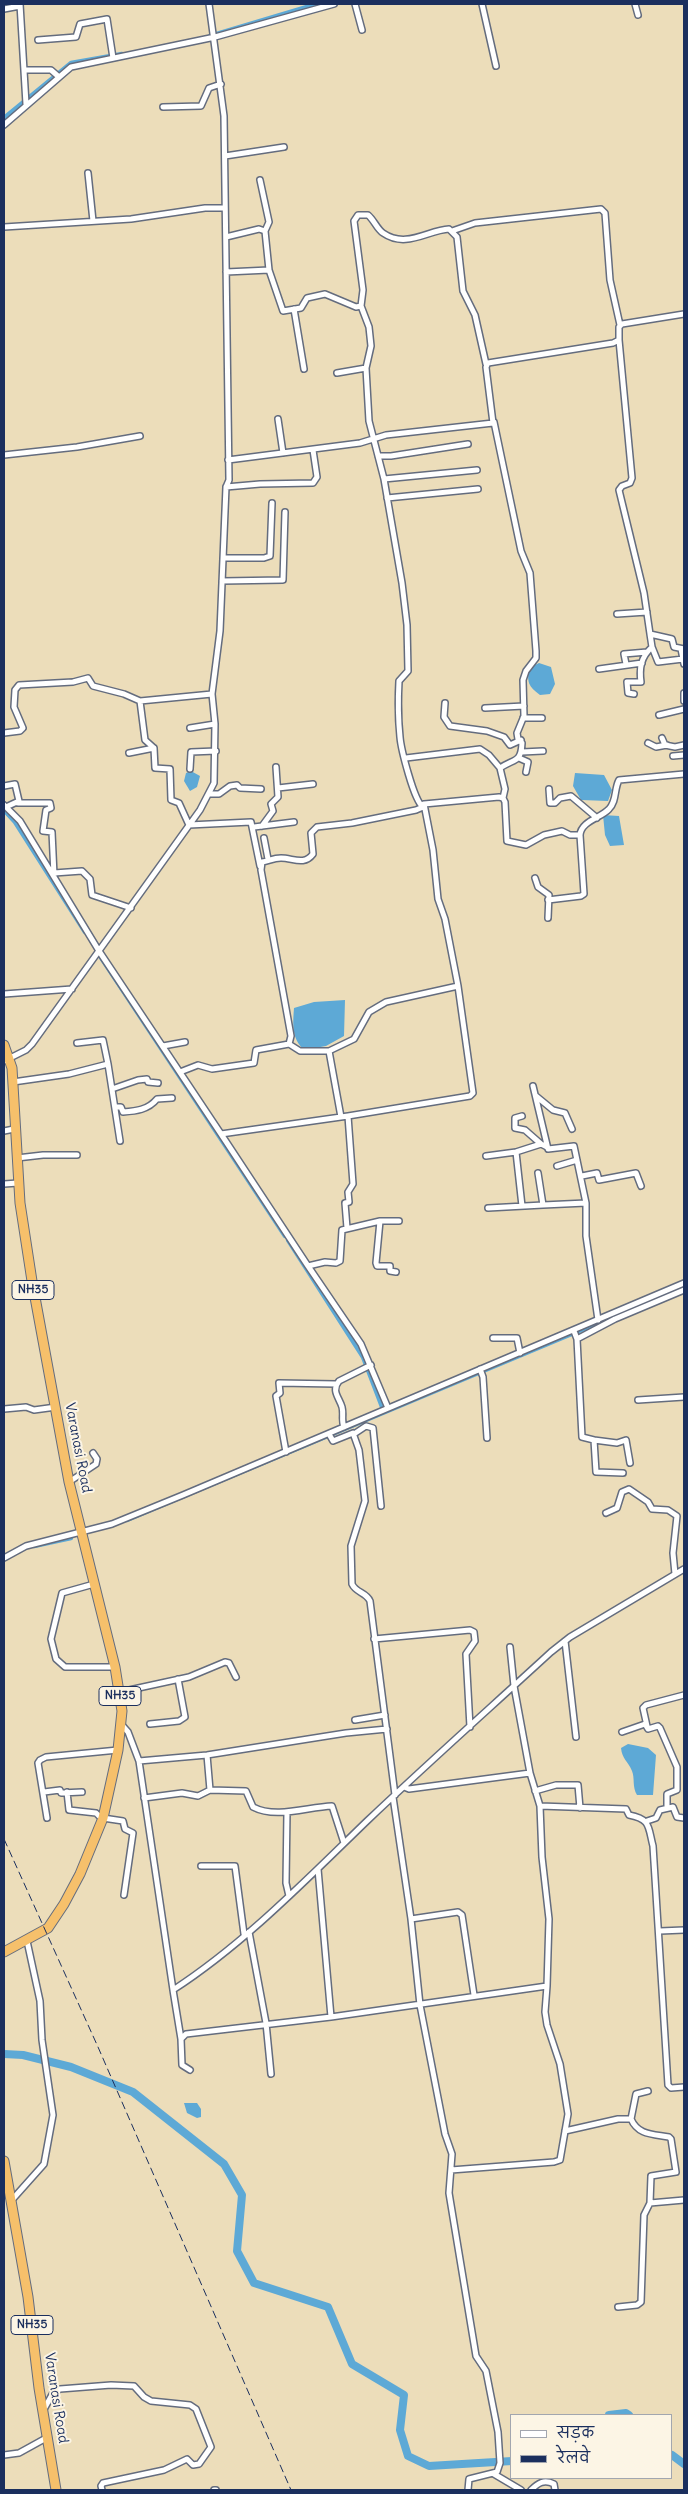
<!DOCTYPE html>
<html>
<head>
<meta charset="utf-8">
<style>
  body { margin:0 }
  #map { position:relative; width:688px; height:2494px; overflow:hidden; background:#ecddba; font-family:Delius,"Playpen Sans Deva",sans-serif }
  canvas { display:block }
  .frame { position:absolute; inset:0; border:5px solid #1b2f5e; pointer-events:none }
  .legend { position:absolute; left:510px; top:2414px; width:162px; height:65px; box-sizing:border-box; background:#fcf5e5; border:1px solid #a2a6af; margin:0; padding:6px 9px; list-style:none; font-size:15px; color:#1b2f5e }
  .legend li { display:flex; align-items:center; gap:10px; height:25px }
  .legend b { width:25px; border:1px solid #a2a6af }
</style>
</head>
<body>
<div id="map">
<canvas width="688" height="2494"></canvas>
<div class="frame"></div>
<ul class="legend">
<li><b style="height:6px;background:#fff"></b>सड़क</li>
<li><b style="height:6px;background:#1b2f5e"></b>रेलवे</li>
</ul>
</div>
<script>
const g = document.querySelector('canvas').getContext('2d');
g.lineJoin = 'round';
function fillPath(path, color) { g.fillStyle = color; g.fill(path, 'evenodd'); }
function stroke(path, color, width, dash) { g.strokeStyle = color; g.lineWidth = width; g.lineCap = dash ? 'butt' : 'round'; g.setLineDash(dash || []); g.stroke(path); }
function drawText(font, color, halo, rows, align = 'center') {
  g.font = font + ' Delius,sans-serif'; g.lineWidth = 4; g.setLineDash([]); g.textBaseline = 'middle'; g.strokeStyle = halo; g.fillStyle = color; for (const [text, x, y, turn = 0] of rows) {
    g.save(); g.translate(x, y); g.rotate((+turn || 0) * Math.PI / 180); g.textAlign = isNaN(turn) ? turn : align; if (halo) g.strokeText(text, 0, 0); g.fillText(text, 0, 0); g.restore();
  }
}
const water = new Path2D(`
  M539,663L551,667L555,684L550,694L540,695C528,686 527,682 529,668Z
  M191,771L200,776L197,787L190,791L184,781L186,773Z
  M575,773L604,775L612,790L608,801L581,800L573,786Z
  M603,815L619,816L624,845L610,846L605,835Z
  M345,1000L344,1036L326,1046L304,1050C291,1038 293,1023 294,1008L314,1002Z
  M628,1744L648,1748L656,1755L653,1795H637C632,1787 635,1778 632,1771C628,1761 622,1759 621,1748Z
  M184,2103H197L201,2109V2117L197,2118L187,2113Z`);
const canal = new Path2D(`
  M210,36L317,4
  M4,118L71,63L122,54
  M4,810L15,822L85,932
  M98,953L285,1236
  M288,1240L363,1357L384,1412
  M127,1520L684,1287
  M34,1546L71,1538`);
const river = new Path2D(`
  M4,2054L23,2055L71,2067L133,2092L224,2164L242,2195L237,2251L254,2283L328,2307L352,2364L404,2395L400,2430L408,2456L429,2466L512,2461
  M609,2415L626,2413L629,2415
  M672,2455L684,2464`);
const minor = new Path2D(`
  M20,4L26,104
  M355,4L362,30
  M482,4L496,66
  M635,4L638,15
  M4,9L20,6
  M38,40L76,37L80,24L107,19L113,58
  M25,70H51L59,77
  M163,107L201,106L209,88L221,84
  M4,125L71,67L215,37L334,4
  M225,156L284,147
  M88,173L93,221
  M260,180L269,222L265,231
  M4,227L131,219L205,208H225
  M452,231L475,223L601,209L605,213L610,280L620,325
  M226,237L259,229L265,231L269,270L283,311L301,308L307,298L325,294L356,307L361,306L363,290L354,221L358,215H368C374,220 377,229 383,233C406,249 428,230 449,229L457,237L463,291L475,315L486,364
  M226,272L269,270
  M361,306L369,327L371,346L366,368
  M294,309L304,369
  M619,340L632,478L630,483L622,486L619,490L644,593L650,634L672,639L674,647L684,649
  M278,419L283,453
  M494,422L521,551L530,573L536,651V658L526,671L523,680L524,716L517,733L518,739L522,743C521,763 515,758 500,768L505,789L503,798
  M4,455L77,447L140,436
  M378,456H391L468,444
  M228,460L360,443L386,435L493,423L486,367L488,363L613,343L619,340V327L622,324L684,314
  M384,479L477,470
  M226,487L260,484L313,483L317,477L313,450
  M387,498L478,489
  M223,558H264L270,556L272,503
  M222,581L283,580L285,512
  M617,614L647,612
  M652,647L658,662L683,659
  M681,649L684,664
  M626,664L624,654L647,652
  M599,669L642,663
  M684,693V701
  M634,694L628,693L627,682H641C639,668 641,657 652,647L650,634
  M140,701L145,740L154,748L155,768L170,769L171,800L179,803L189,825L251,822L260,866
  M445,703L444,717L450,726L487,731L504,737L510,745L521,740
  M485,708L524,706
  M659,715L684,709
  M523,718H542
  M190,728L215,724
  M4,733L20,731L23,728L14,707L15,690L19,685L73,682L88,678L93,686L124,694L140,701L212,694
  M662,738L665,745L675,747L684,745
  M648,743L656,747L667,745
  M522,752L543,751
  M129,753L154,748
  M673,756L684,755
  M406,758L480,749L489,755L500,768
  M519,758L528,762L526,772
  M190,769L191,752L216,751
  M4,786L15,784L19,801L6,807
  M278,788L313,784
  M549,789L550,803H555L560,798L571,796L597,818
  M210,794H219L230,786L237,785L240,788L261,789
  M18,803H50L51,808L46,810L43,831L52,832L54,875
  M4,805L20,821L99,951L221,1134L348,1116L470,1096L473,1093L458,986L445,919L438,899L433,850L424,804L499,797L503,798L505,802L507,841L526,845L544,835L562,831L570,835H580L584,894L581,896L548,900
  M262,826L273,811L271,804L278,797L276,767
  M254,827L294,822
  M580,835C581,821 601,818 609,809C617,801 614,789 619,780L684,774
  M264,838L268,859
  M54,873L82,871L90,879L92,895L131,908
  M535,878L538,887L549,895L548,918
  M4,994L72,989
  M77,1043L103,1040L108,1064
  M289,1044L300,1051H329L341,1117
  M163,1046L185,1042
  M329,1051L354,1039L369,1012L386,1002L458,986
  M4,1061L26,1050L32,1044L200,810L214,783L215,724L212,694L220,631L226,487L229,480L224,116L209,4
  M180,1072L198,1065L212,1069L254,1063L256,1050L289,1044L291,1036L261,870L262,862C269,861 273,858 281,858C293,858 304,866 313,854L311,833L317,827L352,823L416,810L423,807C414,801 401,749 400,737C398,718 398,699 399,681L408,671L407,625L402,583L384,479L369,421L366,368L337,373
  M13,1082L69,1074L108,1064L120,1141
  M533,1086L548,1149L574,1146L586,1203V1236L598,1320
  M112,1089L138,1080L147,1079L148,1082L158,1083
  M536,1096L553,1110L565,1113L572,1129
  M115,1107H121L123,1112C136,1111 148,1110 157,1099L172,1098
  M522,1116L515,1118V1128L525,1130L541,1144
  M4,1131L14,1129
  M221,1134L308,1266L325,1262L336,1263L340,1261L342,1230L380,1221H399
  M516,1152L522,1206
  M486,1156L516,1152L541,1144L547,1147
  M17,1158L43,1155H77
  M557,1166L577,1160
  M538,1173L543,1205L586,1203
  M582,1176L597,1173L599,1180L636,1173L641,1186
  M4,1184L18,1183
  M488,1208L543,1205
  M380,1221L376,1263L377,1266H390V1271L396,1272
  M347,1228L345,1203L349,1202L348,1192L353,1184L348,1116
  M308,1266L361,1344L388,1408
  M574,1331L577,1339L582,1437L594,1440L596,1472L623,1473
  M493,1338H517L520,1353
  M577,1339L615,1319L684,1290
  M480,1369L483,1377L487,1438
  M638,1400L684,1397
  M4,1409L26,1407L34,1410L56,1407
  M344,1427C341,1420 344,1414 342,1407C339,1397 331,1391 339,1381L371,1365
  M329,1434L333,1441L353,1433L359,1450L365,1501L351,1546L352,1584C356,1593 366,1592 370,1601L395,1795
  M354,1434L366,1426L373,1428L381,1506
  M594,1440L617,1443L626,1440L630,1463
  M286,1452L276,1396L280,1393L279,1383L336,1384
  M69,1482L96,1464L97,1459L93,1453
  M606,1513L617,1508L622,1492L629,1489L648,1502L652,1509L668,1510L677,1516L673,1553L675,1574
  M4,1558L26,1546L112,1524L183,1495L684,1283
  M94,1584L62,1593L51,1639L56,1659L65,1667H115
  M374,1639L470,1630L474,1632L475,1641L466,1654L470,1727
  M565,1641L576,1737
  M510,1647L514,1686L530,1773L540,1806L542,1857L549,1919L547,1986
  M120,1692L189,1677L225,1662L229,1663L236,1677
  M355,1720L385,1715
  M121,1724L128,1732L139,1761L173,1990C244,1944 306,1880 367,1821C427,1764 490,1708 551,1652L570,1637L684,1569
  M150,1724L179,1721L185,1717L178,1679
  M647,1726L643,1708L646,1705L684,1695
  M622,1732L645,1724L648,1729L658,1726L660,1728L677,1767V1790L667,1794V1807
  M207,1755L210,1790L246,1791L253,1807C276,1819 307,1807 332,1806L344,1843
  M139,1761L207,1755L346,1733L387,1729
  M404,1787L409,1789L530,1773
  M535,1791L556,1785H578L580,1808
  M44,1792L60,1790L61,1793L82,1792
  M67,1792L69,1810L96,1813L102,1819
  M393,1797L411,1919L420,2005L445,2134L452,2154L449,2193L476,2356L486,2371L498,2432L500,2463L497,2472L469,2479L468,2490
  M144,1798L182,1793L198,1796L210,1790
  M540,1806L626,1809L629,1815C651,1819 648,1827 653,1846L668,2085L671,2088L684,2087
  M287,1812L286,1883L289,1896
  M47,1818L38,1763L40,1760L46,1757L118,1750
  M103,1818L123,1821L125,1829L133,1833L124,1895
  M647,1821L656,1818L660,1810L673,1807L677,1817L684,1818
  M201,1866H235L244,1934
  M318,1869L331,2017
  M411,1919L458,1912L462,1915L474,1995
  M660,1931L684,1930
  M249,1932L266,2023L271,2074
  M173,1990L181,2039L186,2034L331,2017L547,1986L545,2012L547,2025L560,2064L568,2114L560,2160L554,2162L451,2170
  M181,2039L182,2065L190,2070
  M631,2119L636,2094L648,2091
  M565,2131L618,2119H631C638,2135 652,2134 669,2137L671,2139L676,2172L651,2176L650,2203L684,2200
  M11,2201L44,2164L53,2115L42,2040L40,2001L27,1941
  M618,2307L637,2305L641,2302L644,2215L650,2203
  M43,2411L53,2393L60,2389L111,2385L134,2386L144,2397L151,2401L190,2405L196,2409L211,2447L199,2464L193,2465L187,2459L164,2470L103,2483L101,2486L102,2490
  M4,2455L19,2453L48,2437
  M494,2474L521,2490
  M214,2490H216
  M531,2490C538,2483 544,2479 554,2484L555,2490`);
const trunk = new Path2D(`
  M4,1045L12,1068L20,1203L32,1281L69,1482L115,1667L122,1711L118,1750L103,1818L80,1874L64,1904L48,1928L4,1952
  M4,2161L28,2297L39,2388L56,2490`);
const rail = new Path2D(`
  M4,1839L98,2047L291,2490`);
const shields = [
  [33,1290,42],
  [120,1696,42],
  [32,2325,42]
];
const shieldNames = [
  ["NH35",33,1290],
  ["NH35",120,1696],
  ["NH35",32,2325]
];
const streetNames = [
  ["Varanasi Road",78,1448,79],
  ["Varanasi Road",56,2398,81]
];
fillPath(water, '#5da9d6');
stroke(canal, '#5da9d6', 4.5);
stroke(river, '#5da9d6', 8);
stroke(minor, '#646c7e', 8);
stroke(trunk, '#646c7e', 11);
stroke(minor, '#fff', 5);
stroke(trunk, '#f6c06b', 9);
stroke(rail, '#1b2f5e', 1, [8, 4]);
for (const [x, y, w] of shields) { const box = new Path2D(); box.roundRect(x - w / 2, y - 9.5, w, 19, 4); g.fillStyle = '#fcf5e5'; g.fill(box); stroke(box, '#1b2f5e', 1); }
drawText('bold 12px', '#1b2f5e', null, shieldNames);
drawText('14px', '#1b2f5e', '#fcf5e5', streetNames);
</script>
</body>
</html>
